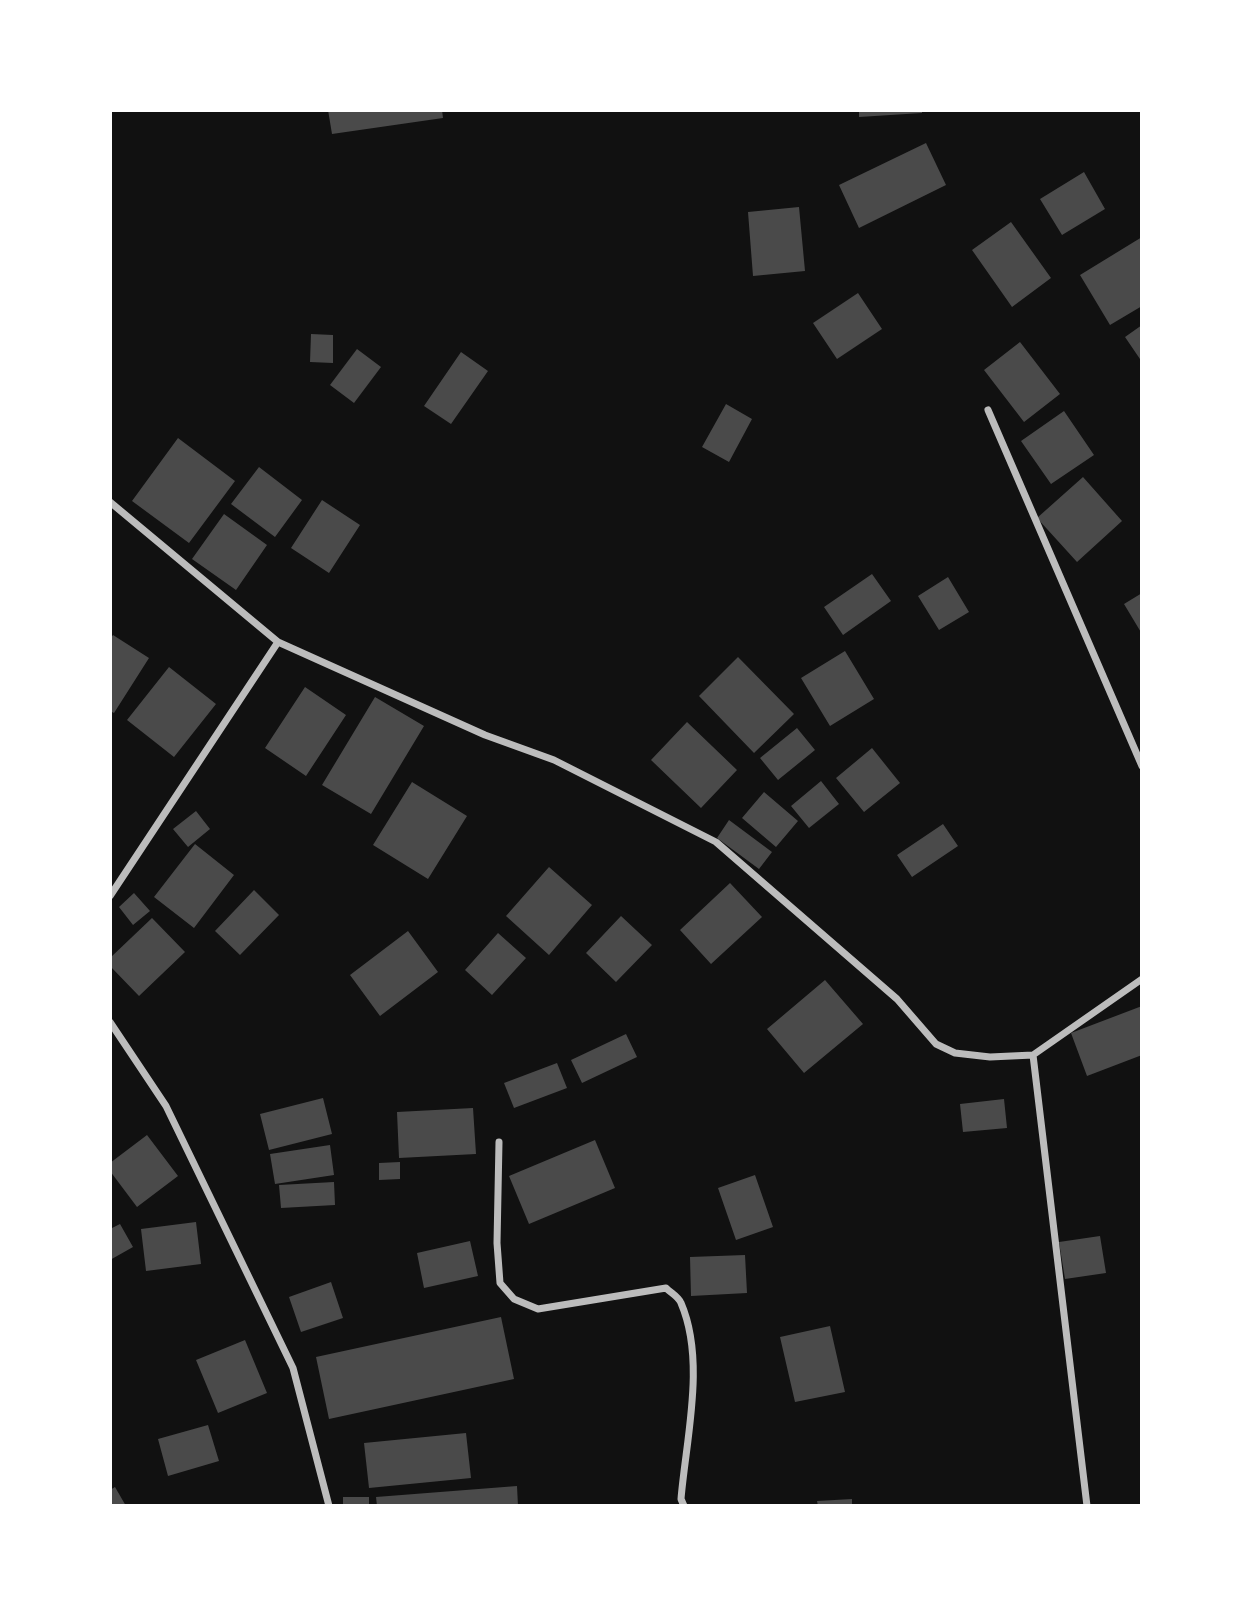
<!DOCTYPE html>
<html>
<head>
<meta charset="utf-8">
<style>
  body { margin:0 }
  #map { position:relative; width:1252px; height:1616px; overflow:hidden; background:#111; font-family:"Roboto Condensed",sans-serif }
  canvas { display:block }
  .frame { position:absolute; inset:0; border:112px solid #fff; pointer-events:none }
</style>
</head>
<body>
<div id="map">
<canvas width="1252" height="1616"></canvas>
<div class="frame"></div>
</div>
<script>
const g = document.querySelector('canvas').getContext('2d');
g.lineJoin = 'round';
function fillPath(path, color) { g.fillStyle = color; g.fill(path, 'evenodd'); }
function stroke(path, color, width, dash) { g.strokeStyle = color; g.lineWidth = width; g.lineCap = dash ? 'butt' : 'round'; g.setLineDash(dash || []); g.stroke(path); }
const building = new Path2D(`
  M328,110H442L443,118L332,134Z
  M859,110H922V113L859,117Z
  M926,143L946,185L859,228L839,185Z
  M1084,172L1105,209L1062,235L1040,199Z
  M799,207L805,271L753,276L748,212Z
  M1011,222L1051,278L1012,307L972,250Z
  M1142,237V306L1110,325L1080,275Z
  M858,293L882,329L837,359L813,323Z
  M1142,325V362L1125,337Z
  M311,334L333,335V363L310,362Z
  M1020,342L1060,394L1024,422L984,370Z
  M357,349L381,367L354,403L330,385Z
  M461,352L488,371L451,424L424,406Z
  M726,404L752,419L729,462L702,447Z
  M1064,411L1094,455L1051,484L1021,441Z
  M178,438L235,481L189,543L132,501Z
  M259,467L302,500L275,537L231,504Z
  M1083,477L1122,521L1077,562L1037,518Z
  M322,500L360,525L329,573L291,548Z
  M224,514L267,545L236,590L192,559Z
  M872,574L891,601L843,635L824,607Z
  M948,577L969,612L939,630L918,596Z
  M1142,593V634L1124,604Z
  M113,635L149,658L114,713L110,711V639Z
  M845,651L874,699L830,726L801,678Z
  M738,657L794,714L754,753L699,696Z
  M169,667L216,704L174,757L127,720Z
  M305,687L346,715L306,776L265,748Z
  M375,697L424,726L371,814L322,785Z
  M687,722L737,770L701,808L651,760Z
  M797,728L815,750L778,780L760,758Z
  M872,748L900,783L864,812L836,778Z
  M821,781L839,804L809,828L791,806Z
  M412,782L467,816L428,879L373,845Z
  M764,792L798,821L776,847L742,818Z
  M196,811L210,829L188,847L173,829Z
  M729,820L772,852L759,869L717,838Z
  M943,824L958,846L912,877L897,855Z
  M195,844L234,875L194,928L154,897Z
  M549,867L592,905L549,955L506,916Z
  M730,883L762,917L711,964L680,930Z
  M254,890L279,915L240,955L215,931Z
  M134,893L150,911L133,925L119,907Z
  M621,916L652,945L616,982L586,953Z
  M152,918L185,952L139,996L110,966V958Z
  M408,931L438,972L380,1016L350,975Z
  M498,933L526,958L492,995L465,970Z
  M825,980L863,1024L804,1073L767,1029Z
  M1142,1006V1055L1087,1076L1071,1033Z
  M626,1034L637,1057L582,1083L571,1060Z
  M557,1063L567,1088L514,1108L504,1083Z
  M323,1098L332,1134L269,1150L260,1114Z
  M1004,1099L1007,1128L963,1132L960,1104Z
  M473,1108L476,1154L399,1158L397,1112Z
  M147,1135L178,1176L137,1207L110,1171V1163Z
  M595,1140L615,1188L529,1224L509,1176Z
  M330,1145L334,1175L275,1184L270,1154Z
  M400,1162V1179L379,1180V1163Z
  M755,1175L773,1227L736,1240L718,1188Z
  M334,1182L335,1205L281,1208L279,1185Z
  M196,1222L201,1264L146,1271L141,1229Z
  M120,1224L133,1247L110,1260V1229Z
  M1100,1236L1106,1273L1065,1279L1059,1242Z
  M470,1241L478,1276L424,1288L417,1253Z
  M745,1255L747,1293L691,1296L690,1257Z
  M331,1282L343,1318L301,1332L289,1297Z
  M501,1317L514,1379L329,1419L316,1357Z
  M830,1326L845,1392L795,1402L780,1337Z
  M245,1340L267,1393L218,1413L196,1360Z
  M208,1425L219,1461L168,1476L158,1439Z
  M466,1433L471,1478L369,1488L364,1443Z
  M517,1486L518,1506H377L376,1497Z
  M115,1487L126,1506H110V1490Z
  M343,1497H369V1506H343Z
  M852,1499V1506H818L817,1501Z`);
const minor = new Path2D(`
  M988,410L1142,766
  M110,502L278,642L485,735L554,760L716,842L897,999L936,1044L955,1053L990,1057L1033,1055L1142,979
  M110,896L278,642
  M110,1022L166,1106L293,1368L329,1506
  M1033,1055L1087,1506
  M499,1142L497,1243L500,1283L514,1299L538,1309L666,1288C671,1293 679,1297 681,1303C706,1361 686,1439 681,1499L684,1506`);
fillPath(building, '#4a4a4a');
stroke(minor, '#bcbcbc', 7);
</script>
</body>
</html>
